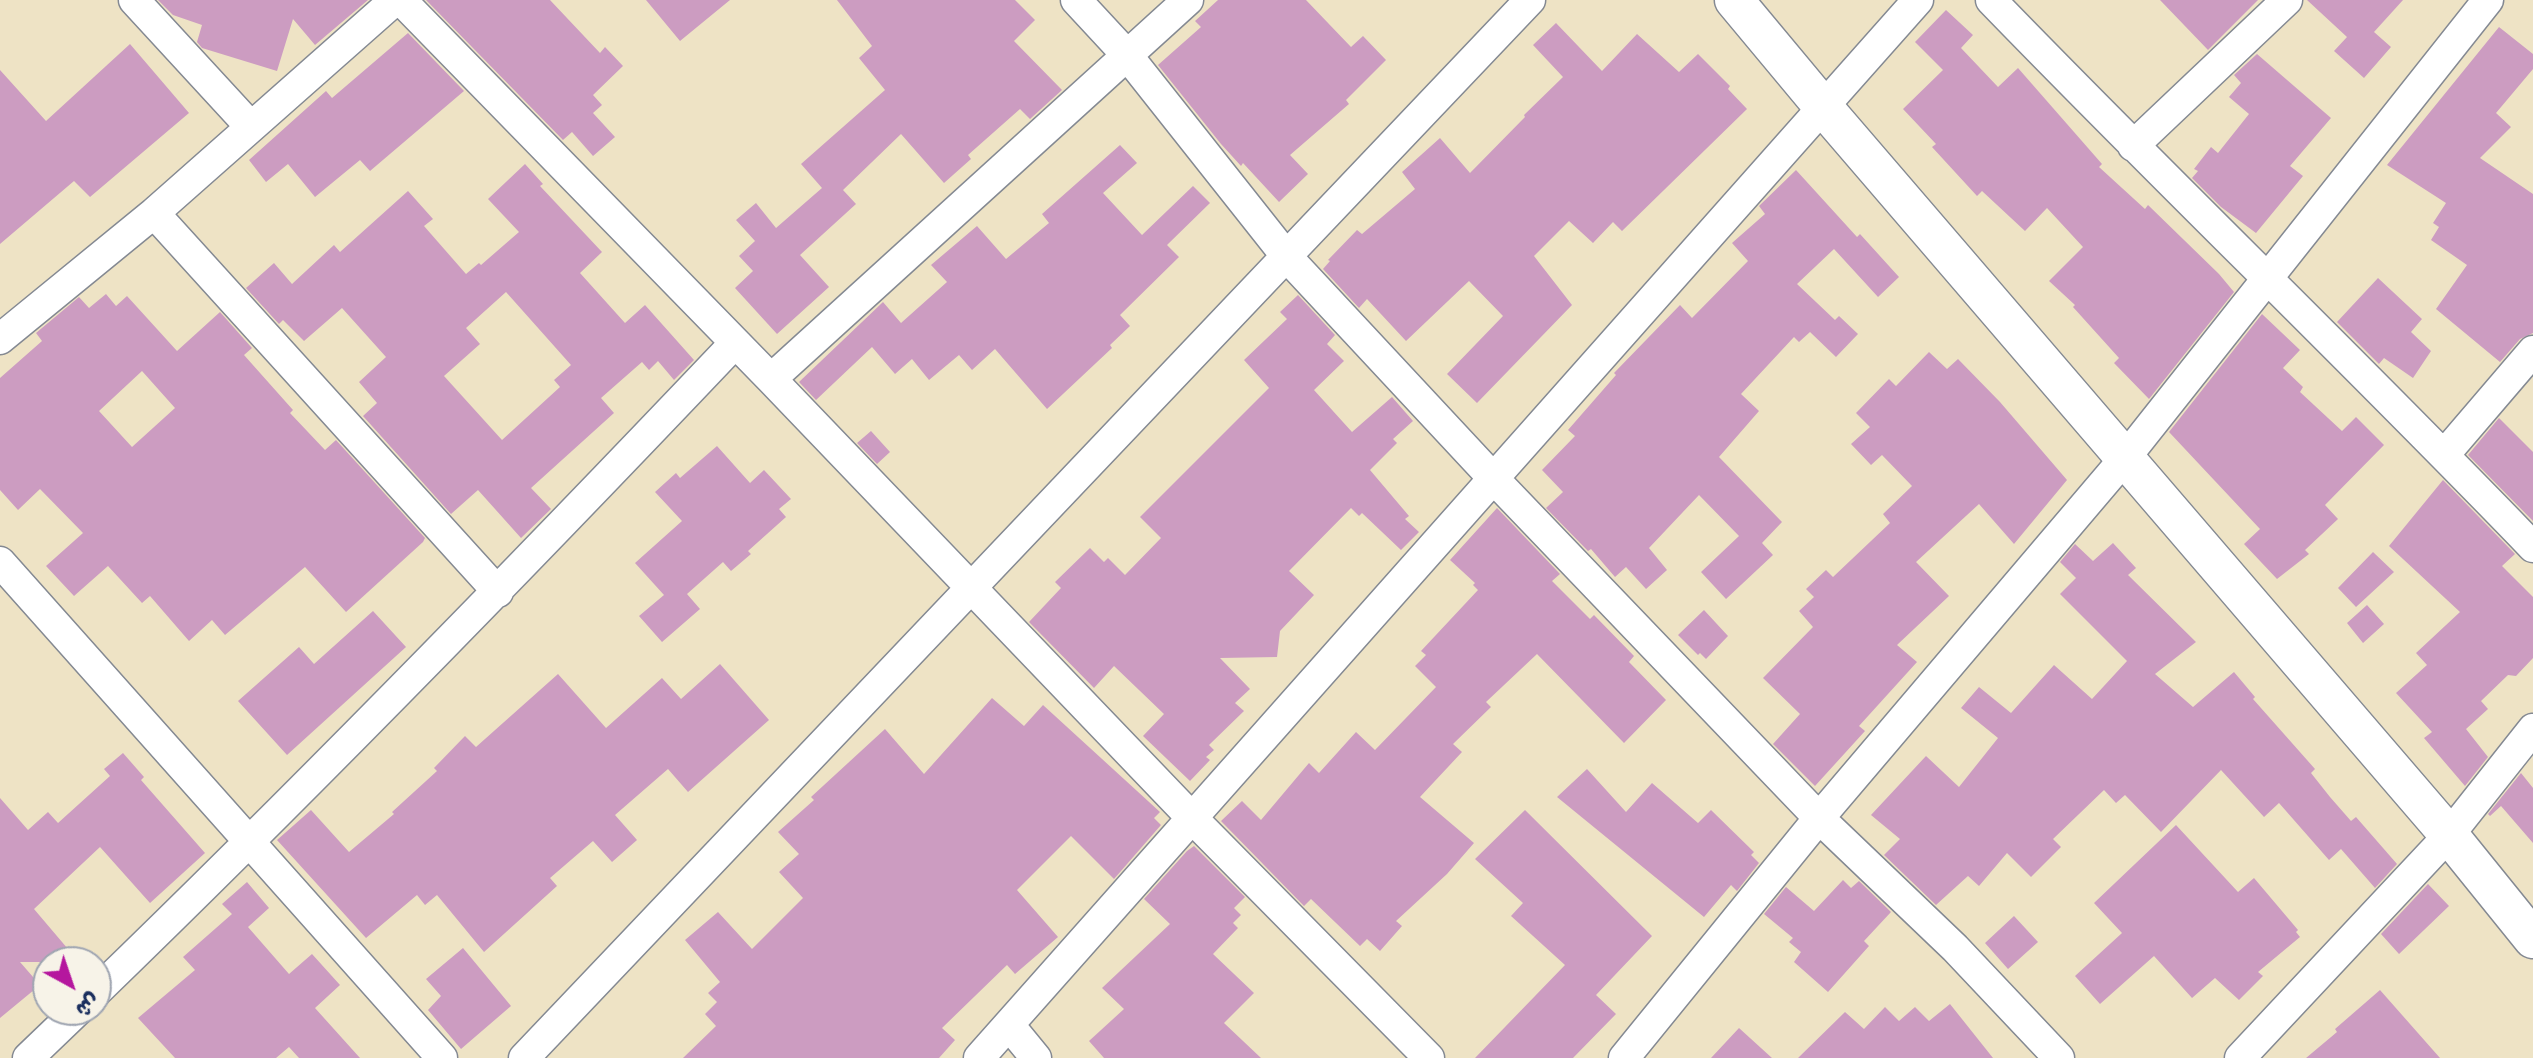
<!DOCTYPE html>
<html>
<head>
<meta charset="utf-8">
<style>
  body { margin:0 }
  #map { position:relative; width:2533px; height:1058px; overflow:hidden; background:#eee3c5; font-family:"Gochi Hand","Playpen Sans Arabic",sans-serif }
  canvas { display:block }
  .north { position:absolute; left:32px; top:946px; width:80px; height:80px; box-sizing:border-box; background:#f7f3e8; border:2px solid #9fa5b1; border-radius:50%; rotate:140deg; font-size:22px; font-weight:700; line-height:32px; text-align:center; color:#1b2f5e }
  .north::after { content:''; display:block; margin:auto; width:28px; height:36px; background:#b5179e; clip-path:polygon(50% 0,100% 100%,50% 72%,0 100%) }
</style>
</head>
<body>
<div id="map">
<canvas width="2533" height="1058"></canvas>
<div class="north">ش</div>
</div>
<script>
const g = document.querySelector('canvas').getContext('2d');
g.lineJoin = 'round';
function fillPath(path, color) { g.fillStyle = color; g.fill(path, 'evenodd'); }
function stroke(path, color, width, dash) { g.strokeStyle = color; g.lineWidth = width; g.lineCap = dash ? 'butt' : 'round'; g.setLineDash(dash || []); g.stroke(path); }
const building = new Path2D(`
  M158,0H368L315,45L293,19L277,71L202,48L197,42L202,25L173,15Z
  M426,0H550L600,53L605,47L623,66L593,95L602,105L593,113L615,137L593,156L572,132L563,140Z
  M646,0H730L680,41Z
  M837,0H1015L1035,20L1014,41L1062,90L1030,119L1020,109L968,155L971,159L944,183L901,134L843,190L856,204L800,255L829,287L777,334L735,288L753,271L739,256L755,241L736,220L756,203L776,228L822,188L801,164L885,90L859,58L872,46Z
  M1218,0H1306L1351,47L1363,36L1386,60L1346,100L1349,104L1290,155L1308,174L1279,202L1243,163L1241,166L1221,144L1158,65L1201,27L1195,21Z
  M2160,0H2258L2208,50Z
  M2307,0H2403L2374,32L2391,47L2364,78L2334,51L2347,37Z
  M1946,10L1973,35L1961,48L1998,87L2018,68L2102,164L2099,167L2145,209L2148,205L2219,274L2234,292L2149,399L2114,363L2119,358L2073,307L2075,305L2049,281L2083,247L2047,208L2025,231L1982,191L1977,196L1932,147L1936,144L1903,109L1943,70L1915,42Z
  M1556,23L1602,71L1637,34L1679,72L1698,54L1730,86L1728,89L1747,109L1622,231L1613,222L1593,243L1569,221L1534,256L1572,305L1477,403L1447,374L1503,316L1469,281L1406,341L1367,299L1359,308L1323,269L1330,261L1328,260L1357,230L1362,234L1415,189L1402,172L1440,138L1470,173L1525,117L1524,115L1563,77L1533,45Z
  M2499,27L2533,54V69L2496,113L2511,127L2480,158L2533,194V333L2520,339L2500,362L2436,309L2467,265L2431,240L2439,227L2433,223L2446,203L2387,165Z
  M408,33L464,91L370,171L360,160L315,197L288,164L266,182L249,160L326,91L332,98Z
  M130,44L189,113L90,197L74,181L0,244V70L46,121Z
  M2257,54L2331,118L2290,166L2303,176L2256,233L2221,207L2192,178L2198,171L2194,169L2211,147L2218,153L2249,114L2229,97L2241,83L2234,75Z
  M1120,145L1137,163L1103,193L1142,235L1193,186L1210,203L1167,245L1179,257L1120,315L1130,326L1110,345L1112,348L1047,409L995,349L972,370L959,355L929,380L912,359L895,374L872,347L816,400L799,382L883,302L901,323L947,282L931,265L977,226L1006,259L1049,223L1042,214Z
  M525,164L543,184L540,186L602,252L580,273L625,323L645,305L694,360L674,380L658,361L649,370L642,362L601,398L614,413L531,488L551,509L521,538L478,490L451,514L363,416L377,403L359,382L386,357L342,308L304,341L283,320L279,324L246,288L274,263L292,284L334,245L340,252L408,191L433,219L424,226L466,274L479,263L481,265L519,232L488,199ZM506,292L571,365L554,380L560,387L502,440L444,376L480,344L466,328Z
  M1796,170L1857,237L1860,234L1899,277L1878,297L1834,249L1797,284L1835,320L1839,316L1858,334L1836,357L1810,332L1799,342L1794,337L1741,394L1759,411L1719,457L1782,522L1762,543L1773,555L1726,599L1701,572L1739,536L1699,495L1649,548L1667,570L1646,589L1626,567L1615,577L1591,549L1588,551L1546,508L1563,492L1542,470L1575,436L1568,430L1616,375L1614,373L1680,305L1692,318L1748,261L1732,243L1765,214L1759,206Z
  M2378,278L2422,319L2411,332L2431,351L2413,378L2384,358L2379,364L2337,322Z
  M106,294L116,306L127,296L177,351L220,312L252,348L244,355L293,410L290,413L325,450L336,440L425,538L423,542L346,612L305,567L225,635L212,620L189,641L150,596L142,603L108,566L74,596L46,566L83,533L40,489L18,510L0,490V378L42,341L36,333L79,297L89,308ZM142,371L175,408L132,447L99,411Z
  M1298,295L1335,335L1327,344L1344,361L1314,390L1352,432L1392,397L1413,421L1393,439L1397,443L1370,470L1409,516L1405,519L1419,532L1401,550L1362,513L1359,516L1351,508L1289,571L1314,595L1280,631L1277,657L1220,658L1250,689L1235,703L1244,711L1209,745L1214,750L1206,757L1210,760L1190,781L1143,736L1164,714L1114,666L1094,688L1029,622L1061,588L1055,582L1090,548L1104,562L1108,558L1125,575L1161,538L1140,517L1269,388L1244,360L1287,319L1280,312Z
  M2262,314L2300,350L2283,368L2303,387L2300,392L2342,431L2356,417L2384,445L2325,505L2338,519L2305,550L2309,554L2277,579L2244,544L2260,529L2169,432Z
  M1929,352L1947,369L1958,359L2000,402L2067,480L2014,544L1979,504L1916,562L1949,596L1897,645L1917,662L1859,726L1865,731L1815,786L1773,744L1800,714L1763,678L1813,627L1799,611L1814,597L1806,589L1826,570L1833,577L1890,523L1883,514L1912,486L1882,455L1871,465L1851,444L1870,427L1856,413L1889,379L1896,386Z
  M2499,418L2533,452V521L2468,455Z
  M871,431L890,452L877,464L857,443Z
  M717,446L750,483L764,470L791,499L779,509L786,517L748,551L751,554L731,571L723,562L687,594L700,609L662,642L639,616L664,595L635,563L682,521L655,492L676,473L680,478Z
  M2443,480L2515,554L2502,566L2533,597V658L2516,676L2508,675L2481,701L2488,709L2466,729L2488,757L2465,786L2424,738L2432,732L2396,693L2427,665L2416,653L2460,612L2389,546Z
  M1497,508L1560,574L1552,581L1590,619L1594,615L1634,656L1629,662L1666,700L1624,743L1537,654L1486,702L1491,707L1453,744L1462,752L1420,797L1474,843L1447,874L1396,921L1402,926L1380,951L1367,939L1360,946L1311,899L1304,906L1221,821L1242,801L1261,820L1309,763L1319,773L1356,732L1375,750L1436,687L1415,666L1426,655L1421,651L1478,590L1473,585L1475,583L1450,560Z
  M2113,543L2136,568L2128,575L2196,642L2155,674L2193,707L2234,672L2255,697L2253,699L2315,769L2311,773L2330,797L2351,821L2356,817L2397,864L2375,888L2341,849L2329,860L2279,803L2264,817L2221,770L2161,832L2125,795L2116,803L2104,790L2053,839L2061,847L2031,877L2007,853L1979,886L1968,876L1936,905L1884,855L1900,839L1871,815L1926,756L1959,787L1998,738L1961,708L1979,687L2011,713L2054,665L2092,699L2127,661L2060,594L2076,578L2060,562L2075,544L2093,561Z
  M2373,552L2394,572L2356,607L2338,588Z
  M2367,605L2384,624L2363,643L2347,623Z
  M1704,610L1728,636L1706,659L1700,653L1698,655L1678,635Z
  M373,611L406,647L287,755L238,701L299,647L314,664Z
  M720,664L769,720L688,792L668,769L615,815L637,840L612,862L593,841L550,878L557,886L484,952L437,895L425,905L417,895L366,938L277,840L311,810L349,852L394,814L392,812L437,771L434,768L465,736L476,747L558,674L606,728L662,678L681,699Z
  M992,698L1024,726L1043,705L1160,812L1154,818L1161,825L1114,879L1071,836L1017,890L1058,937L1015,974L1007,965L942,1028L955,1040L939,1058H683L716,1026L705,1014L717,1002L708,993L720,982L685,940L718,912L752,949L803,898L779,872L799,854L778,832L814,800L811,797L885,729L924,774Z
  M123,753L144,777L141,780L205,853L150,903L100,847L34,909L79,962H20L40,985L0,1018V798L28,830L48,812L58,823L110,776L104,769Z
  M1587,769L1626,812L1652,783L1698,823L1711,810L1754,852L1751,855L1759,863L1737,891L1731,885L1704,917L1557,797Z
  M2521,773L2533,788V843L2501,806L2490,816L2488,814Z
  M1525,810L1652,936L1596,995L1616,1014L1573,1058H1475L1565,965L1511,916L1523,903L1475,859Z
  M2176,825L2238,892L2254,878L2298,930L2296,932L2300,937L2258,972L2263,976L2239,1000L2215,978L2192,998L2154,956L2100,1004L2075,976L2122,933L2094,903Z
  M1194,846L1245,897L1234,908L1241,915L1233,923L1238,928L1213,954L1254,993L1224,1023L1261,1058H1104L1089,1041L1124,1009L1102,988L1170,924L1144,899L1187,851Z
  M1843,880L1851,888L1859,881L1891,912L1864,941L1869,946L1828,992L1794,962L1801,952L1789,942L1793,938L1764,914L1786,887L1814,911Z
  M247,882L269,908L248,927L289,974L312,954L340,985L315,1008L360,1058H299L289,1047L276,1058H175L138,1018L195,970L183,957L232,914L222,904Z
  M2428,884L2449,906L2399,954L2381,934Z
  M2014,916L2038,942L2008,969L1985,943Z
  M463,948L511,1006L461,1049L428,1010L441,996L426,979Z
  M2380,990L2440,1058H2306L2337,1032L2335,1029Z
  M1950,1004L1993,1058H1798L1845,1012L1864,1029L1885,1007L1899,1021L1915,1007L1929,1021Z
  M1739,1028L1772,1058H1711Z`);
const minor = new Path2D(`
  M134,0L250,126
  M401,0L771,379L1193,819L1429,1058
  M1076,0L1127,55L1287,257L1493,478L1819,818L1955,948L2059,1058
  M1991,0C2170,185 2355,362 2533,547
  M2133,146L2287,0
  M154,213L498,592
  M0,339L154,213L395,0
  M771,379L1188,0
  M2444,455L2533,351
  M0,562L442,1058
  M96,992C314,781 525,564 734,344
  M1009,1025L1036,1058
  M28,1058L78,1010
  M524,1058L1530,0
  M979,1058L1918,0
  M1624,1058L1819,818L2125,458L2488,0
  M2240,1058L2449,835L2533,729`);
const tertiary = new Path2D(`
  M1734,0L1824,108L2449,835L2533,939`);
fillPath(building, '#cc9cc1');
stroke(minor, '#848992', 33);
stroke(tertiary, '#848992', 41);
stroke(minor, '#fff', 30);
stroke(tertiary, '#fff', 38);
</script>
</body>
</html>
